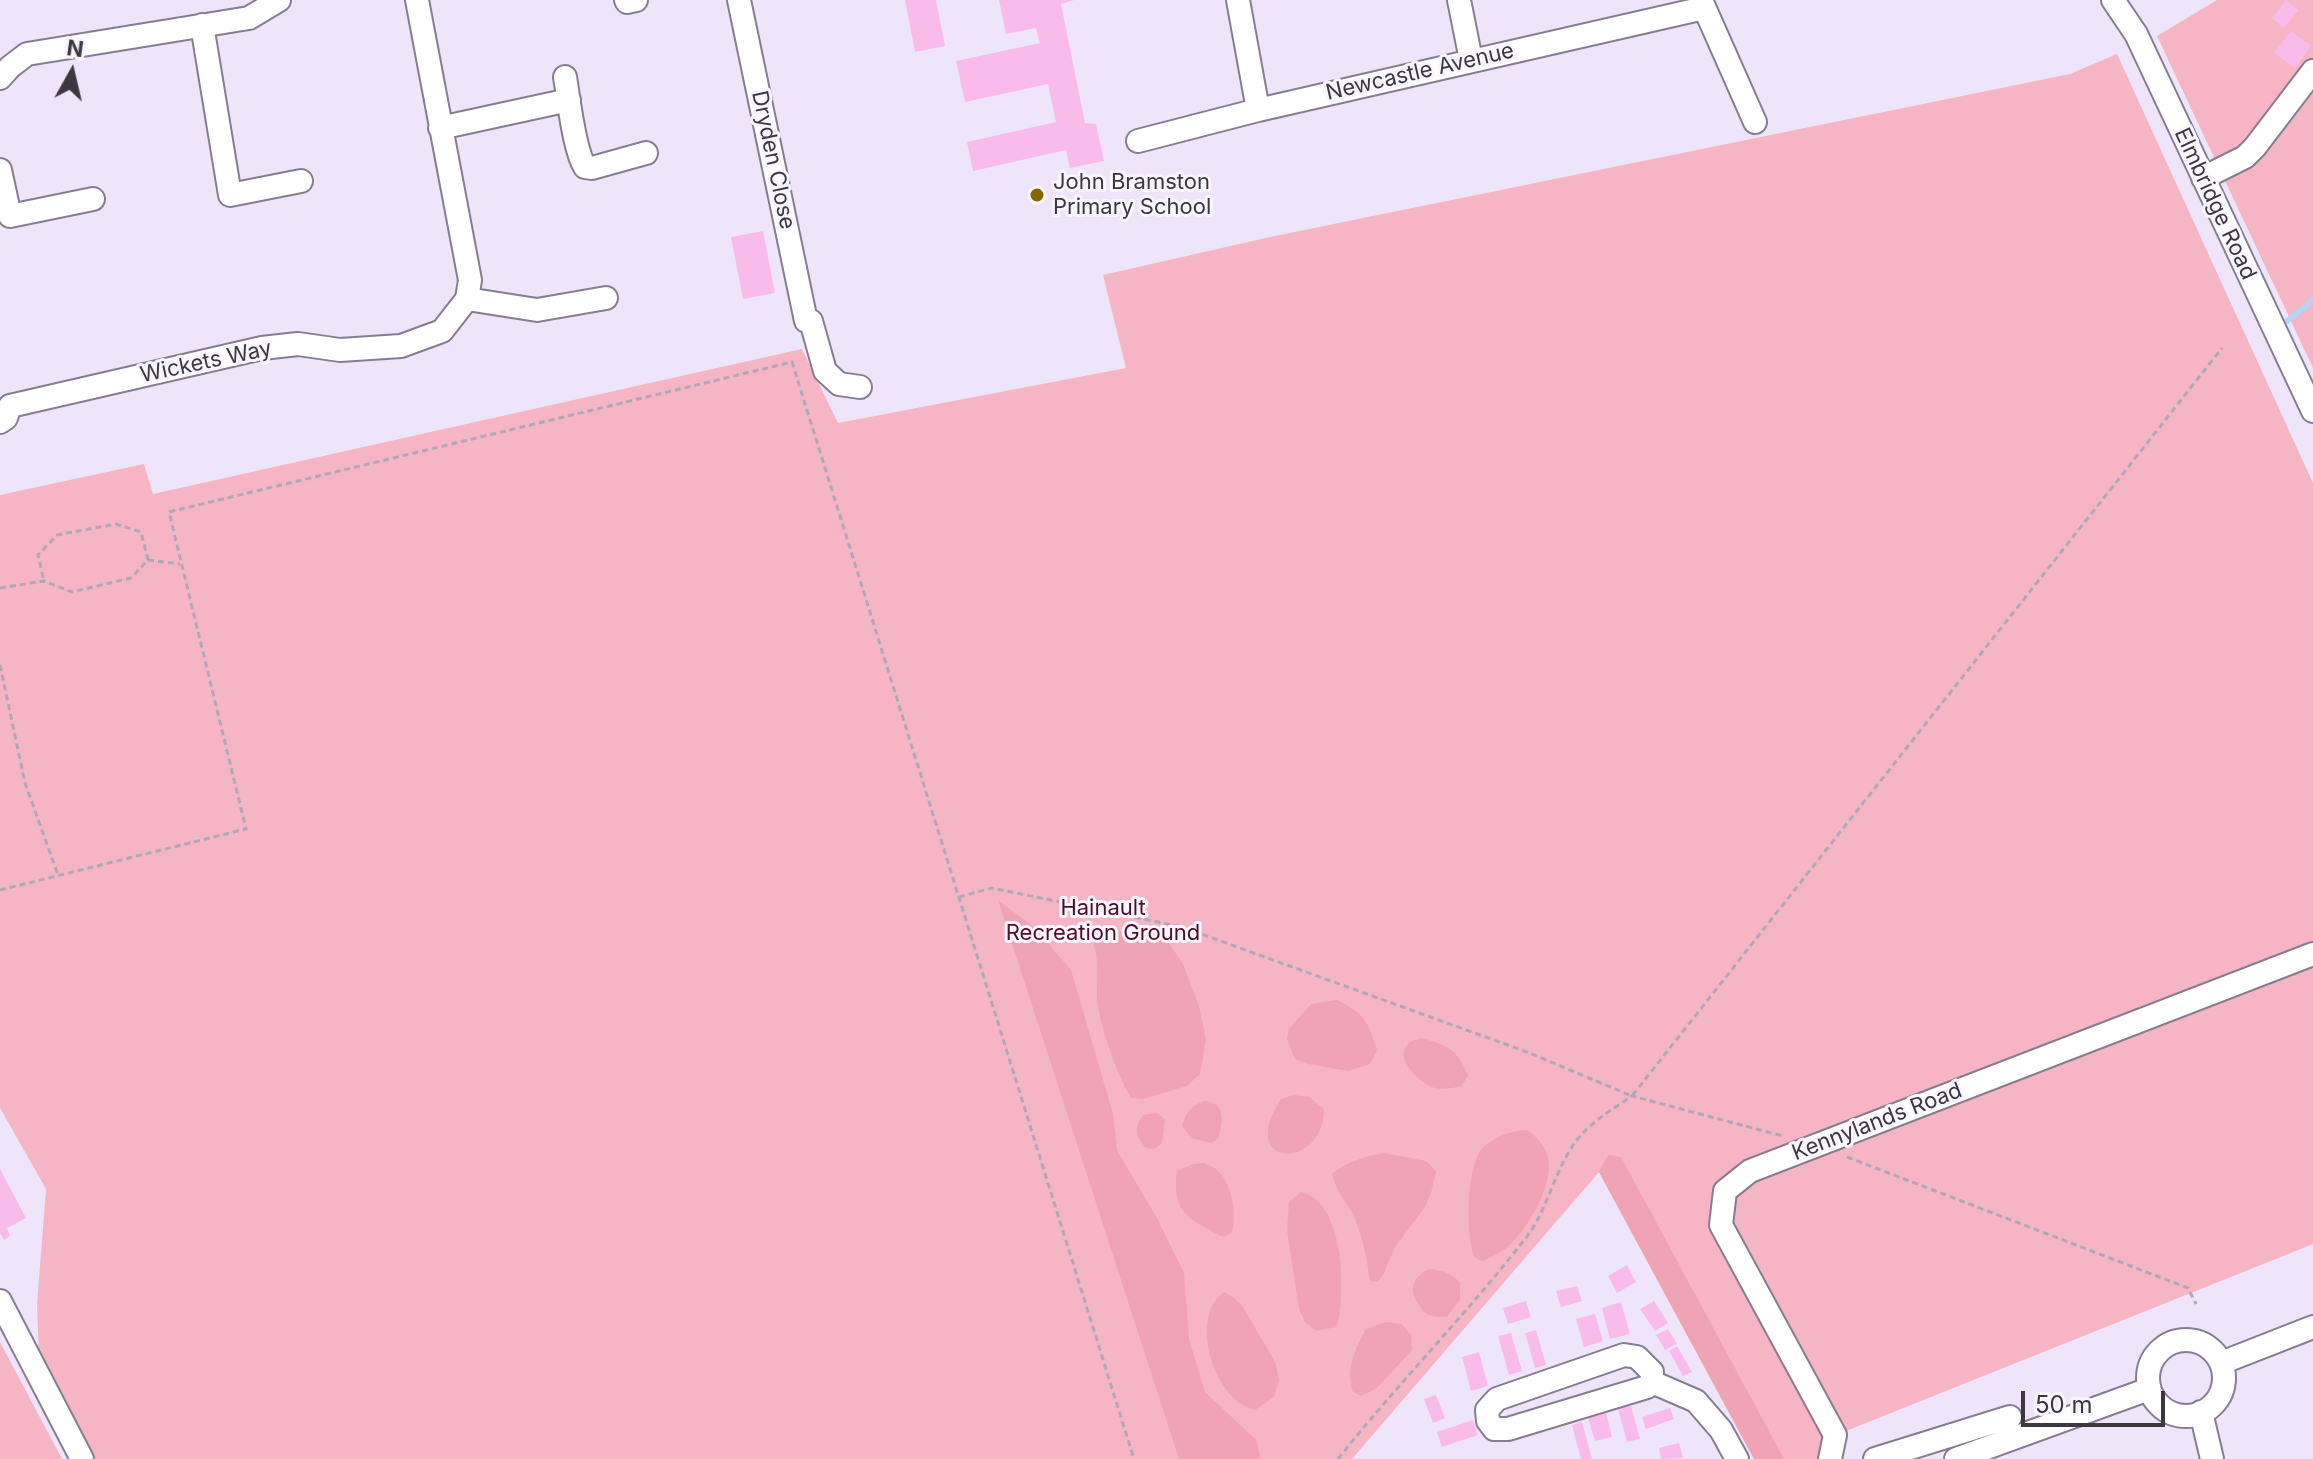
<!DOCTYPE html>
<html>
<head>
<meta charset="utf-8">
<style>
  body { margin:0 }
  #map { position:relative; width:2313px; height:1459px; overflow:hidden; background:#efe5fb; font-family:Inter,sans-serif }
  canvas { display:block }
  .north { position:absolute; left:32px; top:32px; width:80px; height:80px; -webkit-text-stroke:6px #f9f5fe; paint-order:stroke; rotate:8deg; font-size:22px; font-weight:700; line-height:32px; text-align:center; color:#3c3841 }
  .north::after { content:''; display:block; margin:auto; width:28px; height:36px; background:#3c3841; clip-path:polygon(50% 0,100% 100%,50% 72%,0 100%) }
  .scale { position:absolute; left:2021px; top:1391px; width:144px; height:36px; box-sizing:border-box; border:4px solid #3c3841; border-top:0; padding-left:10px; font-size:24px; line-height:28px; white-space:nowrap; color:#3c3841; -webkit-text-stroke:6px #f9f5fe; paint-order:stroke }
</style>
</head>
<body>
<div id="map">
<canvas width="2313" height="1459"></canvas>
<div class="north">N</div>
<div class="scale">50 m</div>
</div>
<script>
const g = document.querySelector('canvas').getContext('2d');
g.lineJoin = 'round';
function fillPath(path, color) { g.fillStyle = color; g.fill(path, 'evenodd'); }
function stroke(path, color, width, dash) { g.strokeStyle = color; g.lineWidth = width; g.lineCap = dash ? 'butt' : 'round'; g.setLineDash(dash || []); g.stroke(path); }
function drawText(font, color, halo, rows, align = 'center') {
  g.font = font + ' Inter,sans-serif'; g.lineWidth = 6; g.setLineDash([]); g.textBaseline = 'middle'; g.strokeStyle = halo; g.fillStyle = color; for (const [text, x, y, turn = 0] of rows) {
    g.save(); g.translate(x, y); g.rotate((+turn || 0) * Math.PI / 180); g.textAlign = isNaN(turn) ? turn : align; if (halo) g.strokeText(text, 0, 0); g.fillText(text, 0, 0); g.restore();
  }
}
const green = new Path2D(`
  M2217,0H2313V368L2157,36Z
  M2117,54L2313,483V1244L1836,1435L1830,1459H1754L1599,1172L1352,1459H90L39,1358L37,1305L46,1189L0,1108V495L144,464L153,494L802,349L838,423L1126,368L1103,275L1270,237L2070,74Z
  M0,1342L62,1459H0Z`);
const forest = new Path2D(`
  M998,900L1035,928L1071,970L1113,1114L1117,1150L1157,1218L1184,1273L1189,1339L1205,1392L1257,1441L1260,1459H1179Z
  M1125,931L1151,934L1168,942L1183,964L1199,1006L1206,1039L1200,1074L1187,1086L1143,1099L1131,1098C1118,1077 1102,1031 1098,1007C1095,985 1101,965 1093,943L1104,933Z
  M1337,1000C1364,1013 1369,1022 1377,1051L1370,1064L1348,1071L1308,1064L1295,1059L1287,1039L1289,1029L1311,1004Z
  M1421,1038C1447,1045 1457,1049 1468,1075L1462,1086C1453,1088 1444,1090 1435,1088C1421,1084 1392,1058 1409,1043C1412,1040 1417,1040 1421,1038Z
  M1293,1095L1309,1097L1324,1109C1324,1171 1235,1169 1281,1099Z
  M1204,1101C1227,1103 1223,1122 1218,1139L1211,1143L1192,1138L1182,1126C1186,1112 1191,1106 1204,1101Z
  M1157,1113L1165,1119L1162,1143L1154,1149L1146,1148C1135,1136 1134,1128 1143,1115Z
  M1527,1130C1535,1136 1544,1144 1547,1154C1557,1182 1526,1233 1505,1249C1498,1254 1490,1258 1482,1261L1474,1257C1466,1234 1466,1170 1481,1150C1492,1137 1511,1131 1527,1130Z
  M1384,1153L1426,1161L1436,1171L1431,1193L1425,1207L1395,1247L1383,1275L1377,1282L1370,1281C1367,1260 1363,1239 1355,1219C1348,1203 1336,1192 1332,1174C1346,1162 1366,1156 1384,1153Z
  M1608,1155L1621,1157L1784,1459H1754L1599,1172Z
  M1203,1163C1207,1165 1212,1166 1216,1169C1232,1182 1237,1213 1232,1232L1223,1237C1189,1219 1171,1213 1177,1171L1193,1164Z
  M1301,1192C1345,1202 1346,1293 1337,1327L1316,1331L1305,1322L1299,1309L1287,1230L1289,1202Z
  M1429,1269C1442,1270 1450,1273 1460,1282V1299L1447,1317C1443,1317 1436,1317 1433,1316C1425,1315 1421,1308 1417,1302C1408,1288 1415,1276 1429,1269Z
  M1224,1292L1233,1297L1243,1307L1276,1364L1279,1380L1274,1397L1255,1410C1214,1402 1188,1316 1224,1292Z
  M1386,1322L1402,1324L1411,1335L1412,1350L1377,1388L1361,1396L1353,1392C1345,1370 1355,1349 1366,1329Z`);
const stream = new Path2D(`
  M2287,321L2313,300`);
const building = new Path2D(`
  M905,0H936L945,46L915,52Z
  M999,0H1074L1061,4L1085,123L1096,124L1104,161L1070,168L1066,150L973,171L967,142L1056,122L1048,84L965,102L956,61L1040,43L1036,28L1006,34Z
  M2286,0L2299,10L2284,28L2272,18Z
  M2291,31L2311,46L2295,68L2274,53Z
  M763,231L775,293L743,299L731,237Z
  M0,1169L26,1218L7,1228L10,1236L4,1240L0,1233Z
  M1627,1265L1636,1282L1617,1293L1608,1276Z
  M1577,1286L1582,1301L1561,1307L1556,1291Z
  M1526,1301L1531,1317L1508,1324L1503,1308Z
  M1654,1301L1668,1323L1655,1331L1640,1309Z
  M1621,1302L1630,1334L1610,1339L1602,1308Z
  M1595,1314L1603,1341L1584,1347L1576,1319Z
  M1668,1329L1677,1344L1665,1350L1656,1335Z
  M1536,1330L1546,1365L1535,1368L1525,1333Z
  M1511,1333L1522,1371L1509,1375L1498,1336Z
  M1677,1346L1692,1372L1683,1376L1669,1351Z
  M1479,1352L1488,1386L1471,1391L1462,1357Z
  M1436,1395L1445,1418L1433,1423L1424,1399Z
  M1631,1406L1640,1439L1627,1442L1618,1409Z
  M1670,1408L1674,1419L1646,1429L1642,1417Z
  M1606,1413L1612,1437L1595,1441L1588,1418Z
  M1473,1420L1478,1435L1442,1447L1437,1432Z
  M1582,1422L1592,1459H1581L1572,1425Z
  M1679,1443L1683,1458L1661,1459L1659,1448Z`);
const path = new Path2D(`
  M148,560L180,564
  M0,588L44,581L72,592L131,578L148,560L141,532L116,524L57,535L38,555L44,581
  M0,665L25,783L58,875
  M0,890L246,829L169,512L792,362L1134,1459
  M959,897L992,888L1182,927L1527,1052L1632,1096L2222,348
  M1847,1157L2188,1288L2196,1304
  M1338,1459C1399,1382 1468,1313 1528,1235C1549,1207 1557,1160 1583,1133C1596,1119 1616,1107 1632,1096L1783,1136`);
const minor = new Path2D(`
  M626,0L627,2L636,0
  M739,0L806,321H811L825,371L839,384L860,387
  M1238,0L1258,110
  M1459,0L1471,60
  M1701,0L1755,122
  M2113,0L2136,34L2313,411
  M202,25L230,195L301,181
  M565,77C569,100 574,150 585,167L592,168L646,153
  M0,78L10,67L27,54L249,18L279,0
  M440,128L569,100
  M1138,141L1258,110L1704,8
  M0,170L10,216L93,199
  M2203,178L2245,157L2255,147L2313,71
  M467,299L537,310L606,298
  M0,422L6,418L10,406L262,348L298,344L340,350L401,346L442,331L467,299L470,280L417,0
  M0,1301L82,1459
  M2148 1378a38 38 0 1 1 76 0a38 38 0 1 1-76 0Z
  M2221,1363L2313,1327
  M1652,1382V1372L1637,1357L1624,1355L1497,1399L1487,1410L1488,1421L1494,1429H1508L1647,1387L1652,1382L1696,1401L1721,1430L1737,1459
  M2201,1412L2212,1459
  M1830,1459L1835,1435L1721,1225L1725,1191L1750,1171L2313,954
  M1875,1459L2010,1417
  M1956,1459L2149,1389`);
const markers = [
  [1037,195,8,"#846600"]
];
const streetNames = [
  ["Newcastle Avenue",1420,72,-13],
  ["Dryden Close",773,160,78],
  ["Elmbridge Road",2215,204,65],
  ["Wickets Way",206,362,-12],
  ["Kennylands Road",1877,1122,-21]
];
const poiNames = [
  ["John Bramston",1053,182],
  ["Primary School",1053,207]
];
const parkNames = [
  ["Hainault",1103,908],
  ["Recreation Ground",1103,933]
];
fillPath(green, '#f6b5c4');
fillPath(forest, '#efa3b5');
stroke(stream, '#b6d4f4', 6);
fillPath(building, '#f9bbe9');
stroke(minor, '#867d90', 26);
stroke(path, '#b0a8b9', 3, [6, 4]);
stroke(minor, '#fff', 22);
for (const [x, y, r, color] of markers) { const dot = new Path2D(); dot.arc(x, y, r, 0, 2 * Math.PI); g.fillStyle = color; g.fill(dot); stroke(dot, '#f9f5fe', 3); }
drawText('22px', '#3c3841', '#f9f5fe', streetNames);
drawText('22px', '#3c3841', '#f9f5fe', poiNames, 'left');
drawText('22px', '#500e26', '#f9f5fe', parkNames);
</script>
</body>
</html>
